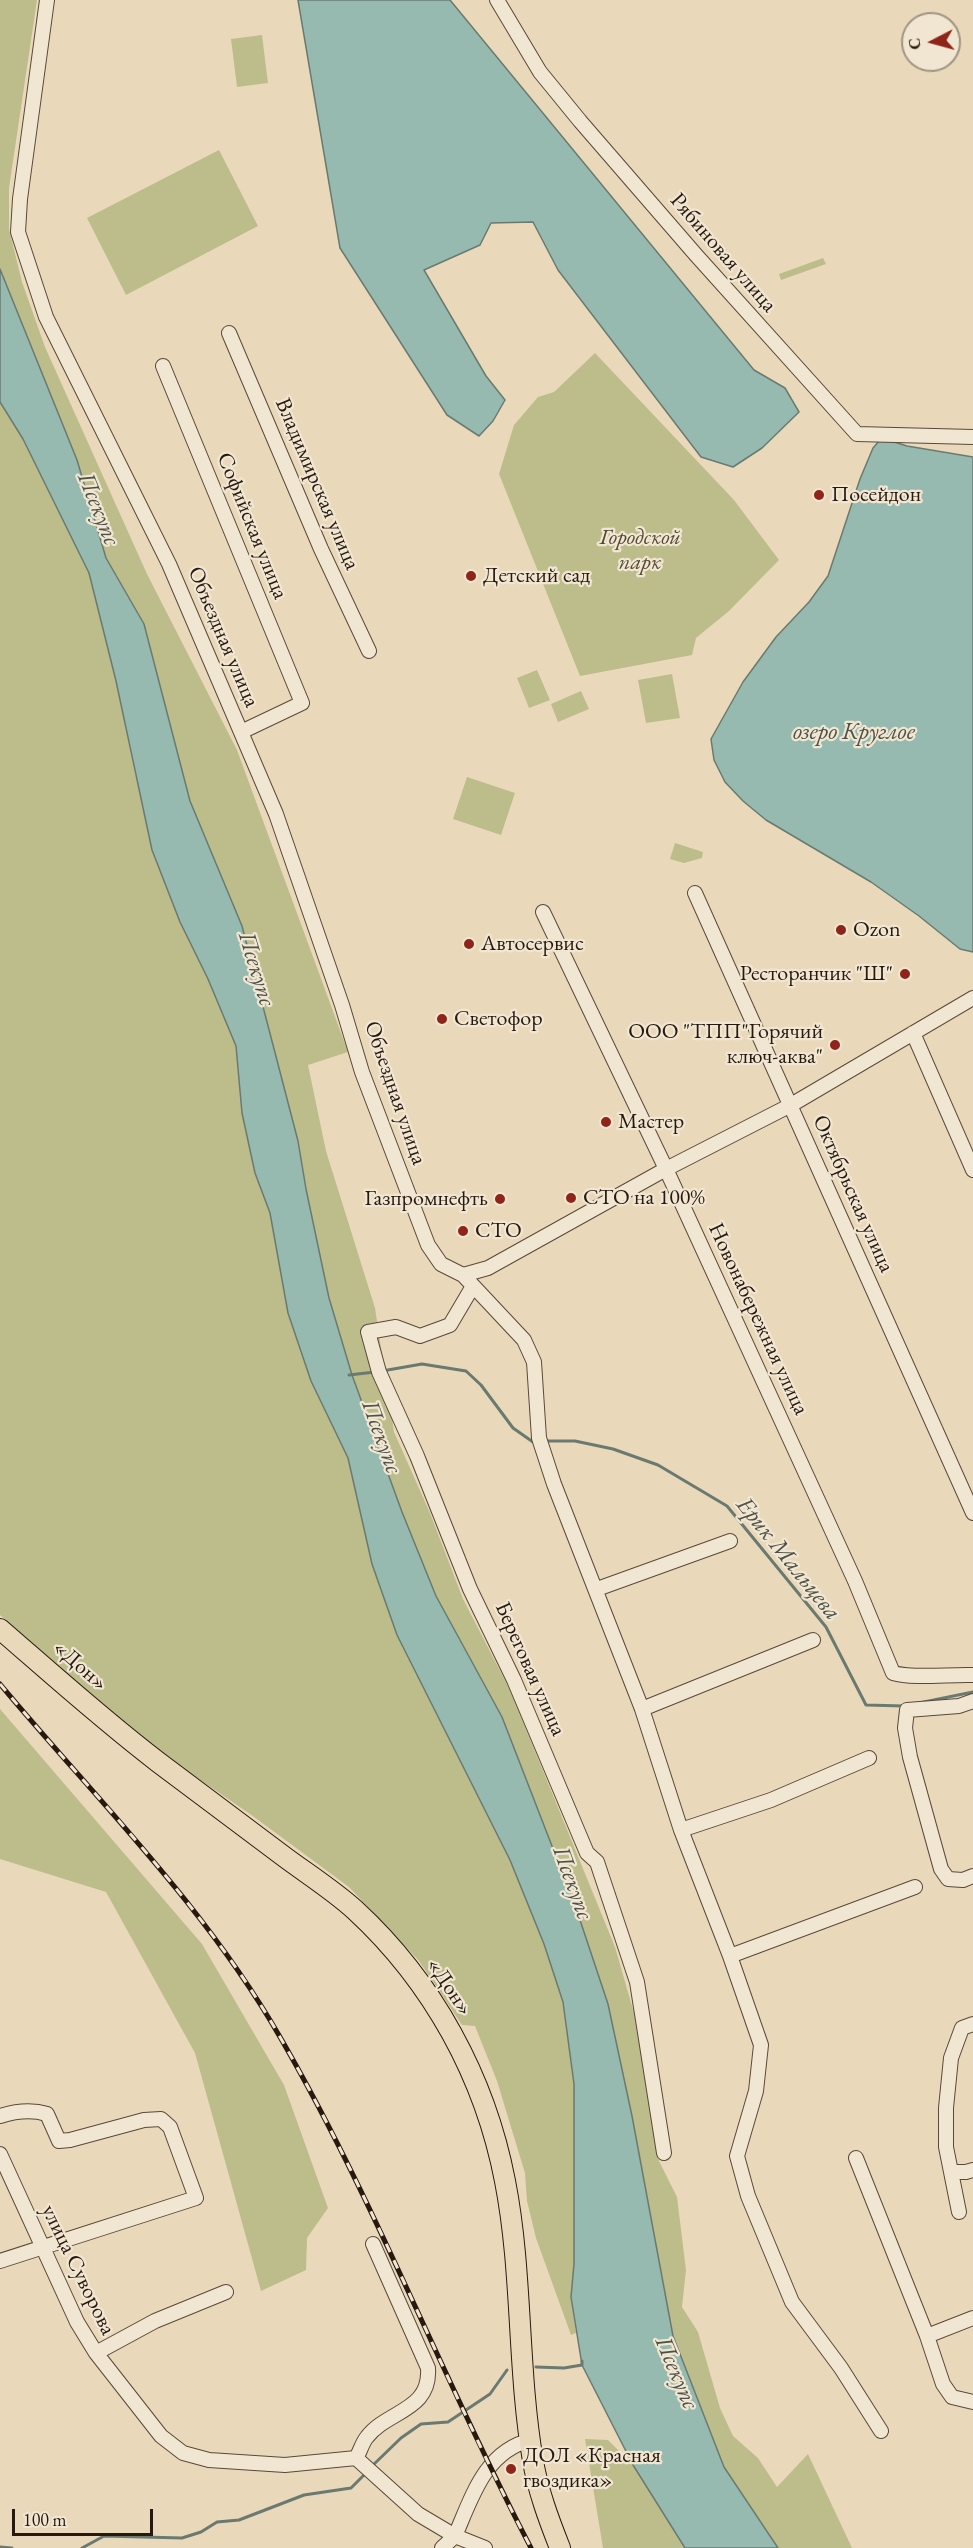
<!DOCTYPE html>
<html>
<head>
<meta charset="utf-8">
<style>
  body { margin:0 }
  #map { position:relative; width:973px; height:2548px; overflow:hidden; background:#e9d9ba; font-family:"EB Garamond",serif }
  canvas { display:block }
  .north { position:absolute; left:901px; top:12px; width:60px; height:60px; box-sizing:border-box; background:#f1e6d2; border:2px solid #a09484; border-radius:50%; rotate:264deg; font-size:16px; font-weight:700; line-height:24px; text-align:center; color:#27190f }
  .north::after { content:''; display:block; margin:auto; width:21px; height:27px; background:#8f2418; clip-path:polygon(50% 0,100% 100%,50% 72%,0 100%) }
  .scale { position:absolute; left:12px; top:2509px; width:141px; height:27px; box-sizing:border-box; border:3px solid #27190f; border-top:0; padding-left:8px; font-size:18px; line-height:21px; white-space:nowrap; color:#27190f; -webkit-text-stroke:4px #f1e6d2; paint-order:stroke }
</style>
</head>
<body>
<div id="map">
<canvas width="973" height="2548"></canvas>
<div class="north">С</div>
<div class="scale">100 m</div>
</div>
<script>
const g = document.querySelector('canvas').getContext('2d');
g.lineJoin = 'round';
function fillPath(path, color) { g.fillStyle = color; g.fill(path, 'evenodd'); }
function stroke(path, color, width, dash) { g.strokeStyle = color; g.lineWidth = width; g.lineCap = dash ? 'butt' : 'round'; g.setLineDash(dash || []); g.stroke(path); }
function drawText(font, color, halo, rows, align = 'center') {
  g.font = font + ' "EB Garamond",serif'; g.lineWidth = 4.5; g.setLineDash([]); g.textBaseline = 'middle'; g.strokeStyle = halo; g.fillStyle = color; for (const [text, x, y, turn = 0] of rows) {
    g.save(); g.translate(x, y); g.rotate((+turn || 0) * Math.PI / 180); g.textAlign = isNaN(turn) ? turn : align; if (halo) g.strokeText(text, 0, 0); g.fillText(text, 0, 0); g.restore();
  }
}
const green = new Path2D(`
  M0,0H37L9,188V229L22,282L45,347L147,574L237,750L348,1052L308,1065L326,1151L375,1308L394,1432L430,1513L463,1599L510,1690L615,1947L634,2013L659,2161L677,2197L686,2270L682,2307L698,2332L720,2408L733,2436L758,2458L777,2487L808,2454L852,2548H778L724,2467L673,2336L632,2116L608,2004L576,1908L502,1717L436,1596L402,1512L352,1375L329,1298L306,1189L298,1141L242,926L190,801L144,624L106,558L77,460L0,269Z
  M262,35L268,83L237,87L231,39Z
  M219,150L258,226L126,295L87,218Z
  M823,258L826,264L781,280L779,274Z
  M595,353L734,500L779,560L729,611L696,638L692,655L580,676L499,474L514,425L538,397L554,392Z
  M0,402L23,439L89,573L116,681L135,774L180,922L208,979L236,1046L242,1113L255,1173L270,1213L288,1313L311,1381L348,1458L372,1564L397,1635L510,1860L544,1944L563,2002L574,2083V2264L571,2297L576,2333L571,2335L536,2238L527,2201L525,2173L497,2081L475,2026L462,2025L419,1961L349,1887L250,1814L146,1743L0,1615Z
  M537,670L550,700L529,708L517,678Z
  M672,674L680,718L646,723L638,680Z
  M581,691L589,709L558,722L551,704Z
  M467,777L515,793L501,835L453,819Z
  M675,843L703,852L702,858L684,863L670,859Z
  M0,1709L202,1944L284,2085L328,2208L307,2238L306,2270L261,2291L195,2053L106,1892L0,1859Z
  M585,2439L608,2440L633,2465L685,2548H603Z`);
const water = new Path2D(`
  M298,0H450L754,370L785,388L799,412L762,448L733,467L701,457L558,270L533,222L491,223L480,245L424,270L486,376L505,400L493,421L479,436L447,415L340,248Z
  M0,269L77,460L106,558L144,624L190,801L242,926L298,1141L306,1189L329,1298L352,1375L402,1512L436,1596L502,1717L576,1908L608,2004L632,2116L673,2336L724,2467L778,2548H685L633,2465L582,2365L571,2297L574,2264V2084L563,2002L544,1944L510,1860L397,1635L372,1564L348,1458L311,1381L288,1313L270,1213L255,1173L242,1113L236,1046L208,979L180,922L152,850L116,681L89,573L23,439L0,402Z
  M888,440L907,446L973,457V952L960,949L919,916L871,882L766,820L743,801L725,782L714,760L711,739L743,682L776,637L809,602L828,576L860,479L873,448L879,441Z`);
const stream = new Path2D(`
  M382,1371L422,1364L466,1371L481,1385L513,1428L533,1442
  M349,1375L375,1372
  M548,1441H575L613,1449L658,1465L727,1506L826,1627L866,1705L904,1706
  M919,1703L973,1692
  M536,2367L564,2368L582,2365V2361
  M371,2467L401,2438L421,2424L448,2422L490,2394L507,2370
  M0,2547L12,2548
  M82,2548L104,2536L182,2538L201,2532L217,2522L239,2520L304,2495L351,2488L367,2472`);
const minor = new Path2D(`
  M47,0L20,199L18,232L46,317L169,564L276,814L342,1005L362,1072L428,1245L441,1264L463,1275L524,1340L534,1362L539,1438L554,1484L642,1709L681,1830L730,1956L761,2045L756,2091L737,2156L748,2196L792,2302L841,2368L881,2431
  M497,0L540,72L580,121L696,255L857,434L973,437
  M229,333L321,549L369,651
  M163,366L302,703L241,732
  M695,893L973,1513
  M543,912L666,1169L855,1581L893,1673C914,1679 949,1674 973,1675
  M913,1033L973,1170
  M463,1275L488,1268L666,1169L791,1105L973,998
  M473,1286L450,1325L420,1336L396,1327L368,1332L379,1372L417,1456L470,1589L514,1680L587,1853L597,1862L637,1982L664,2153
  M597,1589L730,1541
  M973,1701L959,1706L907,1710L905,1728L910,1757L941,1869L948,1879L963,1880L973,1876
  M642,1709L813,1640
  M681,1830L771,1800L869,1758
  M730,1956L915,1887
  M0,2116C16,2111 31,2109 47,2114L59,2141L70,2140L144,2120L161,2119L170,2127L196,2198L0,2261
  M0,2154L77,2322L96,2353L161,2436L183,2453L209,2460L285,2465L356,2458L418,2514L455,2536C472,2497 485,2451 531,2440
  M856,2158L927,2336L943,2384L952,2397L973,2402
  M951,2172H966L973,2170
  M959,2212L946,2147V2108L951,2058L962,2028L973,2024
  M927,2336L973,2318
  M96,2353L155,2321L226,2292
  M356,2458C360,2452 362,2443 367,2437C388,2410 431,2411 428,2368L373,2244
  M442,2548L455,2536L485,2548`);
const highway = new Path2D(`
  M0,1629C52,1674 103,1720 158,1762C200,1794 243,1826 286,1858C309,1875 334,1891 355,1910C433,1982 485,2077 505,2181C523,2273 517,2368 533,2461C538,2491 549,2520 560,2548`);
const rail = new Path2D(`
  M0,1684C96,1799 205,1906 280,2037C375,2201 443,2380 531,2548`);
const markers = [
  [819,495,6,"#8f2418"],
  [471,576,6,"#8f2418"],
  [841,930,6,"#8f2418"],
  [469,944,6,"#8f2418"],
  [905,974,6,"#8f2418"],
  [442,1019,6,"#8f2418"],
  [835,1045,6,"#8f2418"],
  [606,1122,6,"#8f2418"],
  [571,1198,6,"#8f2418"],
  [500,1199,6,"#8f2418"],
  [463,1231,6,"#8f2418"],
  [511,2469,6,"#8f2418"]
];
const streetNames = [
  ["Рябиновая улица",723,253,49],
  ["Владимирская улица",317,484,67],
  ["Софийская улица",252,526,68],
  ["Объездная улица",223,637,67],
  ["Объездная улица",395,1093,71],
  ["Октябрьская улица",853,1194,66],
  ["Новонабережная улица",758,1319,65],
  ["«Дон»",80,1666,41],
  ["Береговая улица",530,1669,66],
  ["«Дон»",449,1987,56],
  ["улица Суворова",78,2270,64]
];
const poiNames = [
  ["Посейдон",831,495],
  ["Детский сад",483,576],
  ["Ozon",853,930],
  ["Автосервис",481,944],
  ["Ресторанчик \"Ш\"",893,974,"right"],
  ["Светофор",454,1019],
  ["ООО \"ТПП\"Горячий",823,1032,"right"],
  ["ключ-аква\"",823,1057,"right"],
  ["Мастер",618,1122],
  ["СТО на 100%",583,1198],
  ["Газпромнефть",488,1199,"right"],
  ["СТО",475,1231],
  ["ДОЛ «Красная",523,2456],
  ["гвоздика»",523,2481]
];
const parkNames = [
  ["Городской",640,538],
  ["парк",640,563]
];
const waterNames = [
  ["Псекупс",98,509,68],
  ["озеро Круглое",854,732],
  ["Псекупс",256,969,73],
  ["Псекупс",381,1437,70],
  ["Ерик Мальцева",788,1559,51],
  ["Псекупс",572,1883,70],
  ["Псекупс",676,2373,67]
];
fillPath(green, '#bdbd8b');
fillPath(water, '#97bab0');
stroke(water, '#6a7a70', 1.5);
stroke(stream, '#6a7a70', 3);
stroke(minor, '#58493a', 16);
stroke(highway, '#27190f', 22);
stroke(minor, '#f1e6d2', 14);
stroke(highway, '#e9d9ba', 20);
stroke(rail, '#27190f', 5);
stroke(rail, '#f1e6d2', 3, [9]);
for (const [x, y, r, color] of markers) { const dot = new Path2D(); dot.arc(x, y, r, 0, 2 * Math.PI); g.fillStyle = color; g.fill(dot); stroke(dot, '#f1e6d2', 2); }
drawText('22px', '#27190f', '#f1e6d2', streetNames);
drawText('22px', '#27190f', '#f1e6d2', poiNames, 'left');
drawText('italic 22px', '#544a34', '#f1e6d2', parkNames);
drawText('italic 24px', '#4e5147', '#f1e6d2', waterNames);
</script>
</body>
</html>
